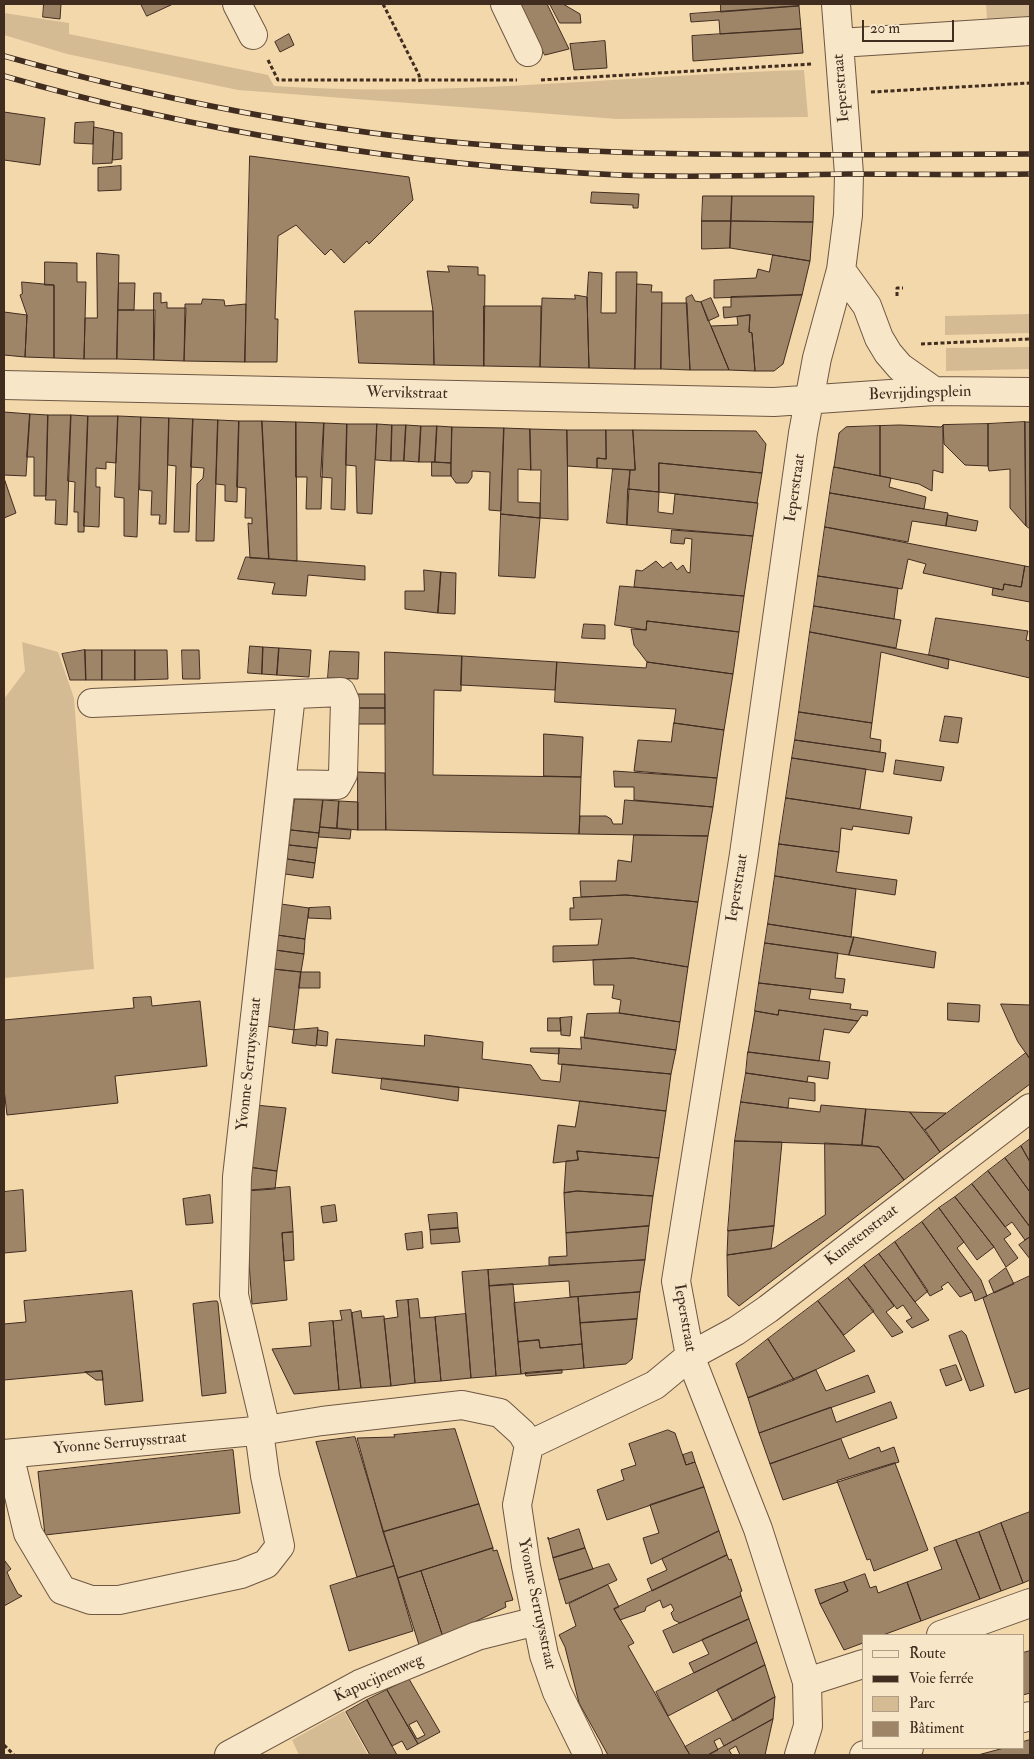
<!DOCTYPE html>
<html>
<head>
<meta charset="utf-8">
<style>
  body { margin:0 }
  #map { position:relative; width:1034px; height:1759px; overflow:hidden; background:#f3d8ab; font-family:"IM FELL Double Pica",serif }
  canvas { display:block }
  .frame { position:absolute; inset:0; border:5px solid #412c20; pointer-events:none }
  .legend { position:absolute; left:862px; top:1634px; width:162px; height:115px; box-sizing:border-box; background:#f7e6c8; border:1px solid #ae9c85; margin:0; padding:6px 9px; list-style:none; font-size:15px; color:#412c20 }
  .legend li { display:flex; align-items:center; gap:10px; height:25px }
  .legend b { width:25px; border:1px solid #ae9c85 }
  .scale { position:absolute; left:862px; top:20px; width:92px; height:22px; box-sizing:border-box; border:2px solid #412c20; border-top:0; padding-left:6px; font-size:15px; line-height:18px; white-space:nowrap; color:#412c20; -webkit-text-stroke:4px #f7e6c8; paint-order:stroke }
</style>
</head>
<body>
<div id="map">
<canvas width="1034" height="1759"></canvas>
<div class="frame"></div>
<ul class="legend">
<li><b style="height:6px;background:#f7e6c8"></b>Route</li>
<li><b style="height:6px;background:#412c20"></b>Voie ferrée</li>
<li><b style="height:14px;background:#d5bb93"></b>Parc</li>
<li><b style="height:14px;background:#9e8568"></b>Bâtiment</li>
</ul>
<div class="scale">20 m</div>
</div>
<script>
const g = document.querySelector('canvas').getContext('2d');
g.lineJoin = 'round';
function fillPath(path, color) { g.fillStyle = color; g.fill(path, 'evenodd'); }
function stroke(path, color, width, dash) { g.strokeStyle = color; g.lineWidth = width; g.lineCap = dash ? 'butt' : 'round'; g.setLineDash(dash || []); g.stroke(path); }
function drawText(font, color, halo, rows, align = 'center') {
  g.font = font + ' "IM FELL Double Pica",serif'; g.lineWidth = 4; g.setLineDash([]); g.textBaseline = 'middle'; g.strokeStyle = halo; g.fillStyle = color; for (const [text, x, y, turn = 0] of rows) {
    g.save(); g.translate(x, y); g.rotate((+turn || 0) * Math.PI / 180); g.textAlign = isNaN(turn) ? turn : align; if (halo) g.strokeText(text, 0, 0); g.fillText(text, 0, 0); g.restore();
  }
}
const green = new Path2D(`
  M986,4H1030V16L987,19Z
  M4,13L69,23V34L268,75L274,86C451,98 628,75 804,70L808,117L617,119L238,90L67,54L4,35Z
  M1030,314V333L945,335V316Z
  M1030,347V369L946,371V348Z
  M22,642L58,652L74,698L94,969L4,978V699L25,671Z
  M344,1711L368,1755H299L292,1740Z`);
const building = new Path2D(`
  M44,4H61L60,19L43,17Z
  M141,4H173L147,16Z
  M520,4H547L569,49L545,55Z
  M550,4H563L580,14L581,23H560Z
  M721,4H799V6L721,12Z
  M799,6L801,29L720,34L719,20L691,22L690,14Z
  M801,29L803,53L693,61L692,36Z
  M289,34L294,45L280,52L275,42Z
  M605,41L607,68L574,70L570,44Z
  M4,112L45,118L40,165L4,160Z
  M94,122L93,144L74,143L75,123Z
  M94,127L114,131L112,163L93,164Z
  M114,132L122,133V159L113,160Z
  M250,156L409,177L413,200L369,244L367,241L344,263L331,249L325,255L296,225L278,236L275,319H278L277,362H245Z
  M121,166V190L98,191V168Z
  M592,192L639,194L638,208H633V205L591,203Z
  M703,196H732L731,221H702Z
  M732,196H814L813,222L731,221Z
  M702,221H731L730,248L702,249Z
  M731,221L813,222L810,261L730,248Z
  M97,253L119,255L117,359H84L85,318H97Z
  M773,255L810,261L802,295L714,298V280L756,278L758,269L769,272Z
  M45,262L77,263V282H86L84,359L54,358V285H45Z
  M448,266L478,267V275H485L484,366L434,365L433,311L427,271L449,272Z
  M589,272L602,273L601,313H616V272H637L635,369L589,368L587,297Z
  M22,282L54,285V358L25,357L27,315L20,295L22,294Z
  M119,283H135L134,310H118Z
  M637,284L652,285L651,292H662L661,369H635Z
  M154,293H161V303L167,302V308H186L184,361L154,360Z
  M575,295L587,297L589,368L540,367L542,298L575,299Z
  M692,295L695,301L701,302L729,370H690L686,298Z
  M802,295L783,364L774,371H755L752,333L749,332L750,315L724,318L723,307H731V297Z
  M711,298L719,316L708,321L701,302Z
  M203,299L224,300L225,306L246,304L245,362L184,361L185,304H201Z
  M662,303H687L690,370L661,369Z
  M484,306H541L540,367L484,366Z
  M118,310H155L154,360L117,359Z
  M355,311H433L434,365L359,363Z
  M4,312L27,315L25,357L4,355Z
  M750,315L749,332L752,333L755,371L729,370L711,326L738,325L737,317Z
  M4,412L30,414L26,476L4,475Z
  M30,414L48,415L46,496H34V457H27Z
  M48,415H71L67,525L55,524L56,500H46Z
  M71,415L88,416L84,532H78V512H74L75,482L68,481Z
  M88,416H118L116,463L106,462V469L96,468V487H100L99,527L84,526Z
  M118,416L141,417L137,537L124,536V498L115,497Z
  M141,417L169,418L166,524H159L160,515H151L152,491L140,490Z
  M169,418L193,419L189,532H174L176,466L168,465Z
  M193,419L218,420L214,541H196L197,484L203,478L204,468L191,467Z
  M218,420L239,421L237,502L225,501V485L216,484Z
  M239,421H262L269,559L250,558L248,523L252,524V518H245L246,488L237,487Z
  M262,421L296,422L297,561L269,559Z
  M296,422L324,423L321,509H306L307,477H296Z
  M1025,422L1026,526L1010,508V469L989,471L988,466V424Z
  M1025,422H1030V529L1026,526Z
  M324,423L347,424L345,510L331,509L332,478L321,477Z
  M347,424H377L372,514L357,513L356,466L346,465Z
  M377,424L392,425L391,461L376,460Z
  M988,424V466L965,465L944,444L943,425Z
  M392,425H406L404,461H391Z
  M406,425L421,426L419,462L404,461Z
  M900,425L941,427L943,425V473L933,470L932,491L919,484L880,476V426Z
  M421,426H437L435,462H419Z
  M437,426L452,427L451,463L435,462Z
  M880,426V476L834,467L839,433L846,427Z
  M452,427L504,428L501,511L489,510L490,472L472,471V477L468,483H456L451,476Z
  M504,428L530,429L531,470L518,469V502L540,503V518L501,514Z
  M530,429L567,430L568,520L540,518L541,470H531Z
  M567,430H606V459L597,458V468L568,466Z
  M606,430H633L635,470L597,468V458L606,459Z
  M633,430L756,431L766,444L762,473L659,463V492L628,489L630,470H635Z
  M432,462L451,463V476H432Z
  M659,463L762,473L757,503L659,492Z
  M834,467L891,478L889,487L926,497L924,509L830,493Z
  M613,469L630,470L627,525L607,523Z
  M4,478L16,513L4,518Z
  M628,489L659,492L658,512L673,514L675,494L758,503L753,536L627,525Z
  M830,493L948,513L946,526L912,521L908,542L825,527Z
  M501,514L540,518L535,578L499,576Z
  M948,515L978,521L976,531L946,526Z
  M825,527L1025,566L1021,587L1004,584L1003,590L923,573L926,564L908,559L902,589L818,576Z
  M672,530L753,536L744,596L634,587L636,570L642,571L656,561L663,568L671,562L677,570L683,565L687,572L690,573L692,539L685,538L684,544L671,543Z
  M246,557L365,566V580L308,575L306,596L272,594L275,583L238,579Z
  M1025,566L1030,567V602L992,595L993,588L1003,590L1004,584L1021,587Z
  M424,570L441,572L438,613L405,609V591H424Z
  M441,572L456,573L455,614L438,613Z
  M818,576L898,588L894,619L814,606Z
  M620,586L744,596L739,632L647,621L646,630L615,625Z
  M814,606L901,620L896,648L810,632Z
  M936,618L1028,631L1026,640L1030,641V678L929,655Z
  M647,621L739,632L733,674L647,662L634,645L631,629L646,630Z
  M584,624L605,625V639L582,638Z
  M810,632L949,659L948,669L881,652L872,723L799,712Z
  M250,646L263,647L262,674L248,673Z
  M263,647L279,648L277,675L262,674Z
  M279,648L311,650L309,677L277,675Z
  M85,650H102V680H86Z
  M85,650L86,680H70L62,654Z
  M102,650H135V680H102Z
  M135,650H167L168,679L135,680Z
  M182,650H199L200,679H183Z
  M330,651L359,652L358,679L328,678Z
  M385,652L462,656L461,691L434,690L433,775L581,777L579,834L386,830Z
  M462,656L557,662L555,690L461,685Z
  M557,662L646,668L647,662L733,674L724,730L674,723L676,709L555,702Z
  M358,694H385V708H358Z
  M358,708H385V724H358Z
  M799,712L872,723L870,738L881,740L880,752L795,740Z
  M945,716L962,718L958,743L940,741Z
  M674,723L724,730L717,778L634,771L638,740L671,742Z
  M544,734L583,737L581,777L544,776Z
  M795,740L886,753L883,772L792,758Z
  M792,758L866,769L860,809L786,798Z
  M896,760L944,767L941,781L894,774Z
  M614,771L717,778L713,807L634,800V787H615Z
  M358,772L385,773L386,830H358Z
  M786,798L912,817L909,834L853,826L852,830L841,828L839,852L779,844Z
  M295,799L323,800L319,833L291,830Z
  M323,800L339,801L337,828L320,827Z
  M625,800L713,807L708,836L579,834L580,816H606L611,819L613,824H622Z
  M339,801L358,802V830L337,828Z
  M320,827L351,830L350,839L319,837Z
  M291,830L319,833L317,848L289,845Z
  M634,835L708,836L698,902L626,895L581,897L580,881H616L618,860L631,862Z
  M779,844L839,852L836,872L897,880L895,895L775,876Z
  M289,845L317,848L315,863L287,859Z
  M287,859L315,863L313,878L285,874Z
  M775,876L856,889L851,937L768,924Z
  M626,895L698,902L688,967L633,958L553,962V946L598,945L602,919L570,920V908H574L573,898Z
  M281,904L309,908L305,939L277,935Z
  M330,907L331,919L308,918L309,908Z
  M768,924L851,937H854L849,955L765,943Z
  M277,935L305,939L304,954L275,950Z
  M854,937L936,952L934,968L849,955Z
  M765,943L838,953L835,978L845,979L843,993L759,983Z
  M275,950L304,954L301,972L273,969Z
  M633,958L688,967L680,1022L619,1013L621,1000L612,998L614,985H594L593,960Z
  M273,969L301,972L294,1030L266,1026Z
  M301,972H320V988H299Z
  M759,983L811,989L809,999L851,1004L850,1009L868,1011L867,1016L862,1015L858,1021L779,1010L778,1015L755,1011Z
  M151,997L152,1006L200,1001L207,1066L115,1076L118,1103L7,1115L4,1089V1020L134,1008L133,998Z
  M948,1003L980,1005L979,1022L948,1020Z
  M1001,1004L1030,1005V1059L1018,1042Z
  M779,1010L858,1021L849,1033L824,1029L819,1061L748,1052L755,1011L778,1015Z
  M619,1013L680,1022L676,1050L584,1038L587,1014Z
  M572,1017L570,1036L561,1035L560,1018Z
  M548,1018H560L561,1031H548Z
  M318,1028L316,1046L292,1043L294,1030Z
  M318,1030L328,1032L327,1046L317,1045Z
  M425,1035L483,1042L482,1059L531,1065L541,1080L560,1082L562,1064L671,1074L666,1111L332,1073L336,1039L424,1046Z
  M581,1037L676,1050L671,1074L558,1064L559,1048L581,1049Z
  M531,1048H559V1054L531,1052Z
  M748,1052L830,1062L828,1079L808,1076L807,1082L746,1073Z
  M1026,1053L1030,1059V1084L940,1152L925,1130Z
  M746,1073L815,1083V1101L789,1098L788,1108L741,1102Z
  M382,1078L459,1087L458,1101L381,1089Z
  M580,1101L666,1111L659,1158L577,1151L578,1160L553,1163L558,1125L575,1127Z
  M741,1102L820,1112L821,1105L866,1109L862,1145L735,1141Z
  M255,1105L286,1108L277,1171L248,1167Z
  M866,1109L910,1112L940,1152L904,1180L879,1147L862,1145Z
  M910,1112L946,1113L925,1130Z
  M1030,1139V1162L1021,1146Z
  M735,1141L782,1142L774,1226L728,1231Z
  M825,1143L879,1147L904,1180L739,1306L728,1296L727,1255L774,1248L825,1215Z
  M1021,1146L1030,1162V1192L1005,1158Z
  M577,1151L659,1158L653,1196L577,1191L564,1193L566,1161L578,1160Z
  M1005,1158L1030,1192V1227L988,1171Z
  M248,1167L277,1171L275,1189L245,1191Z
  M988,1171L1030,1227V1237L1025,1240L1012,1222L1005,1227L972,1184Z
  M972,1184L1011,1234L1004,1239L1018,1258L1006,1267L994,1247L955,1197Z
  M290,1187L293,1232L282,1233L287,1300L252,1304L244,1191Z
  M23,1190L26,1251L4,1253V1192Z
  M577,1191L653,1196L649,1226L566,1233L564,1193Z
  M210,1195L213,1223L186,1225L183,1199Z
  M955,1197L994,1247L977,1260L939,1208Z
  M335,1205L337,1221L323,1223L321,1207Z
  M939,1208L964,1242L957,1248L981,1280L987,1296L975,1301L972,1292L922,1222Z
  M457,1213L458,1228L430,1230L428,1215Z
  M922,1222L972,1292L960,1297L948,1282L941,1287L943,1289L930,1296L895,1242Z
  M649,1226L645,1260L549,1265V1257L567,1256L566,1233Z
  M774,1226L771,1249L727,1255L728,1231Z
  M458,1228L460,1242L431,1244L430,1230Z
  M293,1232L294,1260L284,1261L282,1233Z
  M422,1232L423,1248L407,1250L405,1234Z
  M1030,1237V1259L1019,1245Z
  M895,1242L928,1291L915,1302L879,1254Z
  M879,1254L915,1302L929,1320L912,1328L906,1321L912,1318L903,1305L897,1309L864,1265Z
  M645,1260L640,1292L570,1297L569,1281L489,1286L488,1270Z
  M864,1265L894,1306L886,1312L903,1332L892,1337L848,1278Z
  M1006,1268L1014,1284L994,1293L989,1281Z
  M488,1270L496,1376L471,1378L462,1272Z
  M1030,1276V1388L1015,1393L983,1298Z
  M848,1278L874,1311L844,1335L818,1301Z
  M513,1284L521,1374L496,1376L489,1286Z
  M132,1291L143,1401L105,1405L102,1371L4,1380V1324L26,1322L24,1301Z
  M640,1292L637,1319L580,1323L578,1297Z
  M578,1297L582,1344L540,1348L539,1340L518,1342L514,1303Z
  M418,1299L420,1318L435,1317L441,1381L415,1383L408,1300Z
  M408,1300L415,1383L391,1386L384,1319L398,1317L396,1301Z
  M214,1301H217L218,1303L226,1393L202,1396L193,1304Z
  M818,1301L855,1351L794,1380L768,1339Z
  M351,1310L361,1388L339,1390L333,1321L342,1320L340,1311Z
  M361,1311L362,1318L384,1316L391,1386L361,1388L352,1313Z
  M466,1314L471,1378L441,1381L435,1317Z
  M637,1319L632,1359L626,1364L584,1368L580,1323Z
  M333,1321L339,1390L294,1394L272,1349L311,1346L309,1323Z
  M962,1331L966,1335L984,1386L970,1391L949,1336Z
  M768,1339L794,1380L748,1398L736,1364Z
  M539,1340L540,1348L582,1344L584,1368L521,1374L518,1342Z
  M956,1365L962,1380L946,1386L940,1370Z
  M562,1370V1373L526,1376L525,1373Z
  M816,1370L826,1391L868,1375L875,1392L759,1433L748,1398Z
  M102,1371L103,1380H96L85,1372Z
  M891,1402L897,1418L770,1464L759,1433L831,1407L836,1422Z
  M455,1429L479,1504L383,1532L357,1438L395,1437L394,1435Z
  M668,1430L675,1433L686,1465L695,1462L704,1487L607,1520L597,1490L624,1480L621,1470L636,1465L629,1444Z
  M355,1437L394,1566L357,1577L316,1442Z
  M841,1439L849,1459L879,1447L881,1452L894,1447L899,1462L783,1500L770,1464Z
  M233,1450L240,1513L45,1535L38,1472Z
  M692,1452L695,1462L686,1465L683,1455Z
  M895,1463L928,1550L874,1571L870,1559L867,1560L837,1481Z
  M704,1487L719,1531L651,1564L643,1538L659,1533L650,1505Z
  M479,1504L493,1548L398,1578L383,1532Z
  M1030,1512V1580L1023,1583L1001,1523Z
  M1001,1523L1023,1583L1001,1591L979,1532Z
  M579,1529L585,1548L553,1558L548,1537V1539Z
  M719,1531L727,1555L652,1591L647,1579L667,1570L662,1559Z
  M979,1532L1001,1591L980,1599L956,1540Z
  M956,1540L980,1599L921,1621L907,1582L942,1569L934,1548Z
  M493,1548V1551L497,1550L513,1600L505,1602L506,1607L443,1637L421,1571Z
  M585,1548L593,1569L559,1580L553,1558Z
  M727,1555L729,1560L731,1559L742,1591L740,1592L741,1596L680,1623L674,1620L671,1613L674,1610L671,1604L663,1608L660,1600L646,1607L645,1611L620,1620L614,1609Z
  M5,1561L11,1569L7,1572L10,1579L18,1594L22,1596L4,1606Z
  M609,1564L617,1580L566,1604L559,1580Z
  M394,1566L413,1631L349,1651L330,1586Z
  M421,1571L443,1637L420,1648L398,1578Z
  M865,1574L870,1588L876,1586L878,1593L907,1582L921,1621L883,1635H863V1643L844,1650L820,1604L848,1591L844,1582Z
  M844,1582L848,1591L820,1604L815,1590Z
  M608,1585L619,1607L614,1609L634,1643L628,1646L690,1755H608L579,1703L565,1647L559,1635L576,1626L569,1604Z
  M741,1596L749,1619L673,1653L663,1631Z
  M749,1619L757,1642L694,1673L689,1663L709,1654L702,1640Z
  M757,1642L765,1665L668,1716L656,1692Z
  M1030,1651V1693L1023,1695V1653Z
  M765,1665L775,1697L733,1721L717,1690Z
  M409,1679L440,1732L418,1744L387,1690ZM417,1721L425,1735L417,1739L409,1725Z
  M387,1690L418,1744L407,1750L402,1741L392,1746L367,1700Z
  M775,1697L773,1719L724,1746L720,1738L714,1741L718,1750L708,1755H690L685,1747Z
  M367,1700L392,1746L397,1755H370L346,1712Z
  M773,1719L765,1755H738H740L736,1746L729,1750L732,1755H708Z
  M1030,1740V1755H978L1004,1748H1023V1742Z`);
const path = new Path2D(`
  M383,4L419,75L420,82
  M268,60L278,80H517
  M541,80L812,64
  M871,92L1030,83
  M897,296V288H903
  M921,344L1030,339
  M4,1745L14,1755`);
const minor = new Path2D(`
  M237,4L253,35
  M505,4L528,52
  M839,43L1030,31
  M841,270L867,306L879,338L888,353L900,367L934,391
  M4,385L774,402L934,391L1030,392
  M92,703L341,692L345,701L343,774L337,785L281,784
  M266,1430L234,1295L237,1177L291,695
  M529,1445L655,1385L690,1356L736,1331L768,1309L1030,1108
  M4,1454L266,1430L322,1421L462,1405L500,1413L522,1433L529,1445L517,1505L526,1566L544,1655L557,1692L588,1755
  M9,1454L28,1533L62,1590L91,1600H119L241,1574L266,1564L280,1546L265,1476L259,1431
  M941,1635L1030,1603
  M807,1682L863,1664
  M1023,1718L1030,1716
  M229,1755L360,1684L477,1636L537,1621
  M799,1755L808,1726L807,1682L758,1529L690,1356L676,1281L744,854L803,433L817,358L841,270L848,215L849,174L836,4
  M864,1755L909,1748`);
const rail = new Path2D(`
  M4,56C175,104 353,138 531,148C697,158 864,154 1030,154
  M4,76C204,134 411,165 619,175C695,178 772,175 848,174C909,174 970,175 1030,174`);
const streetNames = [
  ["Ieperstraat",842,88,-95],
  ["Wervikstraat",407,394,1],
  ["Bevrijdingsplein",920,394,-2],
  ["Ieperstraat",796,488,-82],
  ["Ieperstraat",738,888,-81],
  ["Yvonne Serruysstraat",250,1064,-84],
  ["Kunstenstraat",862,1236,-38],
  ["Ieperstraat",684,1318,80],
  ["Yvonne Serruysstraat",120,1444,-5],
  ["Yvonne Serruysstraat",536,1604,78],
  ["Kapucijnenweg",379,1679,-24]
];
fillPath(green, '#d5bb93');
fillPath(building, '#9e8568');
stroke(building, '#412c20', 1);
stroke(minor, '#6e5743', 30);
stroke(path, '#412c20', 3, [4, 2.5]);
stroke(minor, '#f7e6c8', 28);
stroke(rail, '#412c20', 5.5);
stroke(rail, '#f7e6c8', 4, [11]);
drawText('16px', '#412c20', '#f7e6c8', streetNames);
</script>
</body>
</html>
